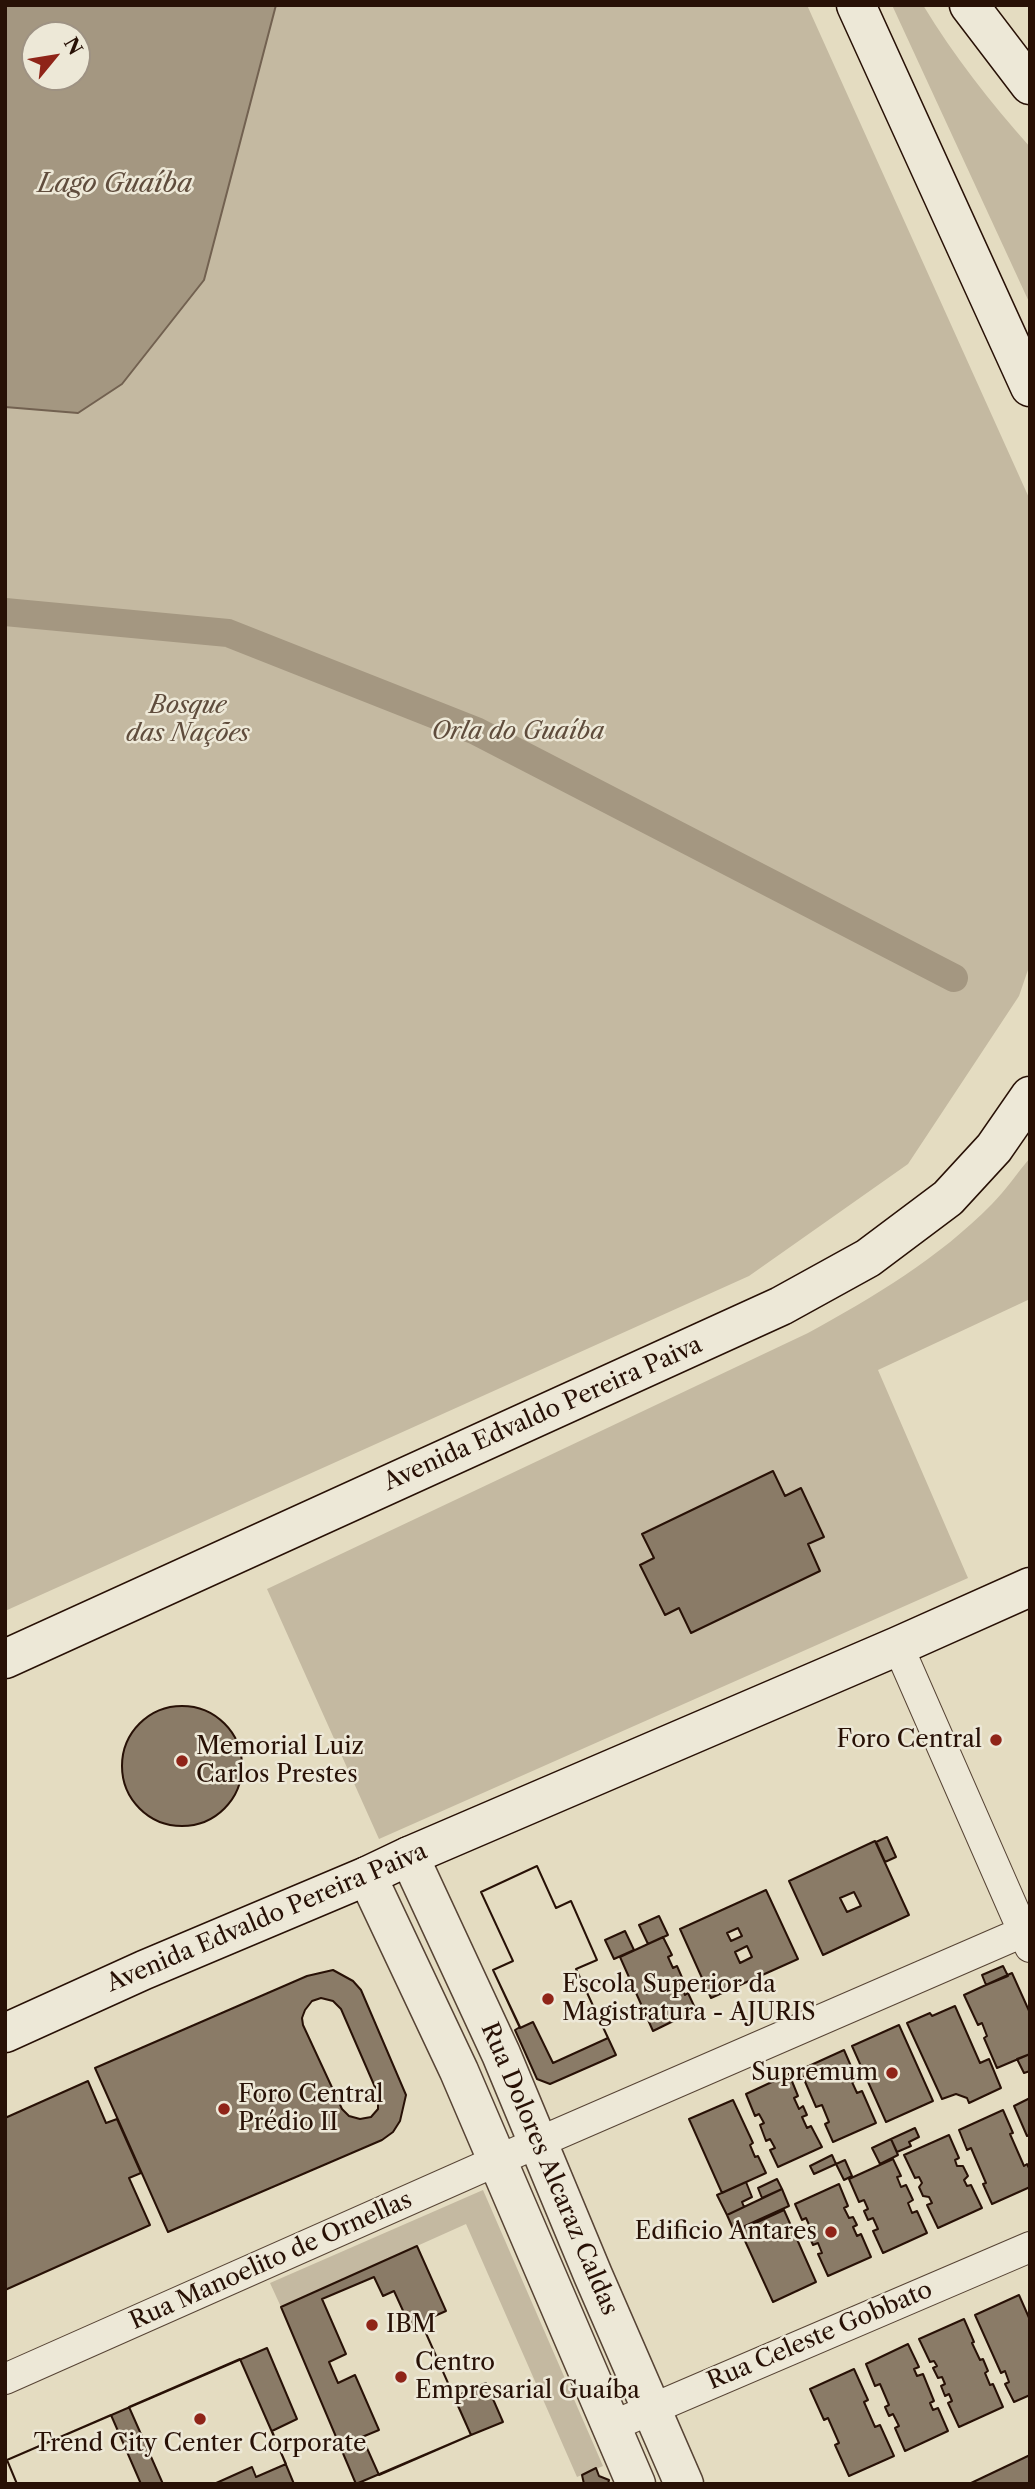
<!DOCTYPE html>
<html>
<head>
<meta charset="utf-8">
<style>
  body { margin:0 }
  #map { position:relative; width:1035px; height:2489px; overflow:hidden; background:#e4dcc1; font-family:"Libre Caslon Text",serif }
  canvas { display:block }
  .frame { position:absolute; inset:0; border:7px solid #281106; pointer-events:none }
  .north { position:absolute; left:21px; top:21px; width:70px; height:70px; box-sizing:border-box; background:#ede8d7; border:2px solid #9e9283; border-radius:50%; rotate:60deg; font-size:19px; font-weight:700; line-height:28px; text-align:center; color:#281106 }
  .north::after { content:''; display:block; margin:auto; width:24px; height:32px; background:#8f2418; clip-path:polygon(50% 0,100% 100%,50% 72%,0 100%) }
</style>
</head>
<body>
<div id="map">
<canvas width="1035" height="2489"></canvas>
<div class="frame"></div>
<div class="north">N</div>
</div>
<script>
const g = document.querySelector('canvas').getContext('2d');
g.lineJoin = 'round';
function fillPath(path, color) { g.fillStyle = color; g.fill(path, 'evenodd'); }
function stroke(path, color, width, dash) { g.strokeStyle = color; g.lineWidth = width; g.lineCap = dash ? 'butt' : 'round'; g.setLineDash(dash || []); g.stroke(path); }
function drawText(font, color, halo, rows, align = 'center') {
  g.font = font + ' "Libre Caslon Text",serif'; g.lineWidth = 5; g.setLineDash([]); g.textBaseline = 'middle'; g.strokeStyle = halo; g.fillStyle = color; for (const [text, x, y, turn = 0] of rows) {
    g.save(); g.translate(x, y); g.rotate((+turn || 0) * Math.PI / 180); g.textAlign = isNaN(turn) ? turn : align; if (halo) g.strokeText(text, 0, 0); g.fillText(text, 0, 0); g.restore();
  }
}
const green = new Path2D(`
  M276,5H807L1030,500V964L1019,996L908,1164L749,1276L5,1611V407L78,413L203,280Z
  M892,5H923C954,56 990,102 1030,147V304Z
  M1030,1158V1299L878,1370L968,1578L379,1839L267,1589L808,1333C874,1297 939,1258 992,1204C1006,1190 1017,1173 1030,1158Z
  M483,2190L603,2466L577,2477L466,2224L281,2307L270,2283Z`);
const water = new Path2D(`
  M5,5H276L204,280L122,384L78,413L5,407ZM35,35H77V77H35Z`);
const canal = new Path2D(`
  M5,612L228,633L476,731L954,978`);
const building = new Path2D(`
  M773,1471L785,1496L801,1488L824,1537L808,1544L820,1571L691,1633L679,1608L665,1615L640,1565L654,1558L642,1534Z
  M122 1766a60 60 0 1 1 120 0a60 60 0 1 1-120 0Z
  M887,1837L896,1857L885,1862L876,1842Z
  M875,1841L909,1915L823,1955L789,1881ZM854,1892L861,1906L847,1912L840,1898Z
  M537,1866L556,1908L571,1901L597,1960L576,1969L608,2038L553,2063L533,2022L520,2028L493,1970L513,1961L481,1892Z
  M537,1866L556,1908L571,1901L597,1960L576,1969L616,2055L550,2084L537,2079L515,2030L520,2027L493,1970L513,1961L481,1892Z
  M766,1890L798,1959L711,1998L680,1929ZM738,1928L742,1936L731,1941L727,1933ZM747,1946L752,1957L740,1963L735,1952Z
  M659,1916L668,1935L648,1944L639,1925Z
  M625,1931L634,1950L614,1959L605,1940Z
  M663,1937L672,1955L668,1957L673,1968L677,1966L684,1982L680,1983L685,1995L688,1993L696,2010L653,2031L620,1957Z
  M1003,1966L1008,1976L986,1985L982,1975Z
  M333,1970L353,1981L361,1990L406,2095L400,2121L393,2132L382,2140L168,2232L95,2068L307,1976ZM321,1998L333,2001L341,2009L378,2094V2109L371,2117L360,2119L349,2116L342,2109L303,2025L302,2018L305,2010L312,2001Z
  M1012,1973L1030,2013V2054L997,2068L984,2038L987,2036L982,2023L978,2025L964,1995Z
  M955,2006L980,2063L989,2059L1001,2088L969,2103L967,2098L956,2094L942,2099L907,2023L930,2013L932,2016Z
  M899,2025L933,2101L886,2122L852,2046Z
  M844,2050L857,2080L852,2082L857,2093L862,2091L876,2123L833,2142L825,2124L829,2122L822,2105L816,2107L800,2070Z
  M1030,2054V2071L1024,2073L1017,2059Z
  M789,2074L798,2096L794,2098L799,2109L803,2106L807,2115L802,2117L807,2128L811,2126L822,2147L778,2167L770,2150L775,2148L770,2139L766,2141L760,2125L764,2123L759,2114L755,2116L746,2094Z
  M88,2081L106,2123L117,2119L141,2173L129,2178L150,2225L5,2290V2118Z
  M1030,2098V2135L1027,2136L1014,2106Z
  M733,2100L753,2143L750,2145L755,2157L758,2156L766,2173L722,2193L689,2119Z
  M1003,2110L1013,2133L1010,2134L1024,2166L1027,2164L1030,2170V2187L992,2204L983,2184L986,2183L971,2148L967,2150L959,2130Z
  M915,2128L919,2137L909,2142L911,2146L897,2152L891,2139Z
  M949,2135L959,2158L955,2160L957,2166H963L968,2176L964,2180L967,2186L971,2185L982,2208L938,2228L927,2205L932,2203L929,2197L923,2196L919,2187L922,2183L919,2177L915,2178L904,2155Z
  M891,2139L898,2155L880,2164L872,2148Z
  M832,2155L836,2164L814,2174L810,2166Z
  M893,2159L901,2176L897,2177L901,2187L906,2185L913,2200L908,2203L912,2213L917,2211L927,2233L883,2253L873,2231L878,2229L873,2218L868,2220L864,2211L868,2209L864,2200L859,2202L849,2179Z
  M845,2160L852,2176L844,2180L836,2164Z
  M777,2179L782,2189L762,2198L758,2188Z
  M746,2182L752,2197L742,2202L744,2207L727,2215L717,2195Z
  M839,2184L848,2206L844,2208L849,2218L853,2217L857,2225L853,2227L857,2236L861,2234L871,2257L828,2276L818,2254L822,2253L818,2243L813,2245L806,2229L810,2227L806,2218L802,2220L795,2204Z
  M782,2189L789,2206L734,2231L727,2215Z
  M784,2210L816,2282L773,2302L740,2230Z
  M417,2246L446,2311L421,2322L471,2435L356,2484L281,2307Z
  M374,2277L383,2296L394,2291L410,2326L421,2322L471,2435L379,2475L362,2437L379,2430L355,2375L338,2383L329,2362L346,2354L322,2299Z
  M1019,2295L1030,2320V2395L1014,2402L1005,2384L1009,2382L1005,2371L1001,2373L975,2315Z
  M964,2319L974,2342L972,2343L980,2360L983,2359L988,2371L985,2373L990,2385L993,2384L1003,2407L959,2427L948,2403L952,2401L949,2394L945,2396L941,2386L945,2384L942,2377L938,2378L933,2368L937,2366L934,2361L930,2362L919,2339Z
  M908,2344L919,2367L914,2369L917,2376L923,2374L934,2401L930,2403L933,2410L938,2408L948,2431L905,2451L895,2428L899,2426L893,2414L889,2416L885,2407L889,2405L880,2384L875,2386L866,2364Z
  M267,2348L297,2419L272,2431L294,2484H17L7,2460Z
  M240,2359L286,2464L256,2477L252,2467L214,2484H163L129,2407Z
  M854,2369L868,2400L864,2402L875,2427L880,2425L894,2456L849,2476L835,2445L839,2443L828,2418L824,2420L810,2389Z
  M486,2383L503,2422L471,2435L454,2397Z
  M111,2415L141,2484H17L7,2460Z
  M1030,2455V2484H969Z
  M596,2468L599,2476L609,2480L608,2484H584L582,2475Z`);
const minor = new Path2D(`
  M898,1646L1030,1947
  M5,2379L537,2143L1023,1932
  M610,2427L1030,2247`);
const tertiary = new Path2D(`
  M409,1856L501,2054L593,2275L684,2484
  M367,1876L459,2071L636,2484`);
const secondary = new Path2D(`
  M856,5L1030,387
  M969,5L1030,85
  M5,1659L781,1306L868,1258L948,1198L994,1148L1030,1096
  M5,2033L144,1970L367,1876L409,1856L898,1646L1030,1587`);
const markers = [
  [996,1740,7,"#8f2418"],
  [182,1761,7,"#8f2418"],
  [548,1999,7,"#8f2418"],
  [892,2073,7,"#8f2418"],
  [224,2109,7,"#8f2418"],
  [831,2232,7,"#8f2418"],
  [372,2325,7,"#8f2418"],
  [401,2377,7,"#8f2418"],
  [200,2419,7,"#8f2418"]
];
const parkNames = [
  ["Bosque",188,706],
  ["das Nações",188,734],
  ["Orla do Guaíba",518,732]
];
const streetNames = [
  ["Avenida Edvaldo Pereira Paiva",543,1414,-24],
  ["Avenida Edvaldo Pereira Paiva",267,1918,-23],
  ["Rua Dolores Alcaraz Caldas",549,2169,67],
  ["Rua Manoelito de Ornellas",271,2261,-24],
  ["Rua Celeste Gobbato",820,2336,-23]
];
const poiNames = [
  ["Foro Central",982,1740,"right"],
  ["Memorial Luiz",196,1747],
  ["Carlos Prestes",196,1775],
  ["Escola Superior da",562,1985],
  ["Magistratura - AJURIS",562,2013],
  ["Supremum",878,2073,"right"],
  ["Foro Central",238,2095],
  ["Prédio II",238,2123],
  ["Edificio Antares",817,2232,"right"],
  ["IBM",386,2325],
  ["Centro",415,2363],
  ["Empresarial Guaíba",415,2391],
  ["Trend City Center Corporate",200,2444,"center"]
];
const waterNames = [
  ["Lago Guaíba",115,184]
];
fillPath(green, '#c4b9a1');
fillPath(water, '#a49781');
stroke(water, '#726150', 2);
stroke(canal, '#a49781', 28);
fillPath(building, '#8a7b67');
stroke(building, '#281106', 2);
stroke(minor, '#574435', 32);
stroke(tertiary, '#574435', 41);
stroke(secondary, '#281106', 41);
stroke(minor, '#ede8d7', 30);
stroke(tertiary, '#ede8d7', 38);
stroke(secondary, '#ede8d7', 38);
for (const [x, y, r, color] of markers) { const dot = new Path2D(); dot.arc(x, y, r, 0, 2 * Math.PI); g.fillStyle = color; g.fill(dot); stroke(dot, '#ede8d7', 2.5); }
drawText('italic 24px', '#5f4c3c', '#ede8d7', parkNames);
drawText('24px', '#281106', '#ede8d7', streetNames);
drawText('24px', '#281106', '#ede8d7', poiNames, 'left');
drawText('italic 26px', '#604d3d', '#ede8d7', waterNames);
</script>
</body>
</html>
